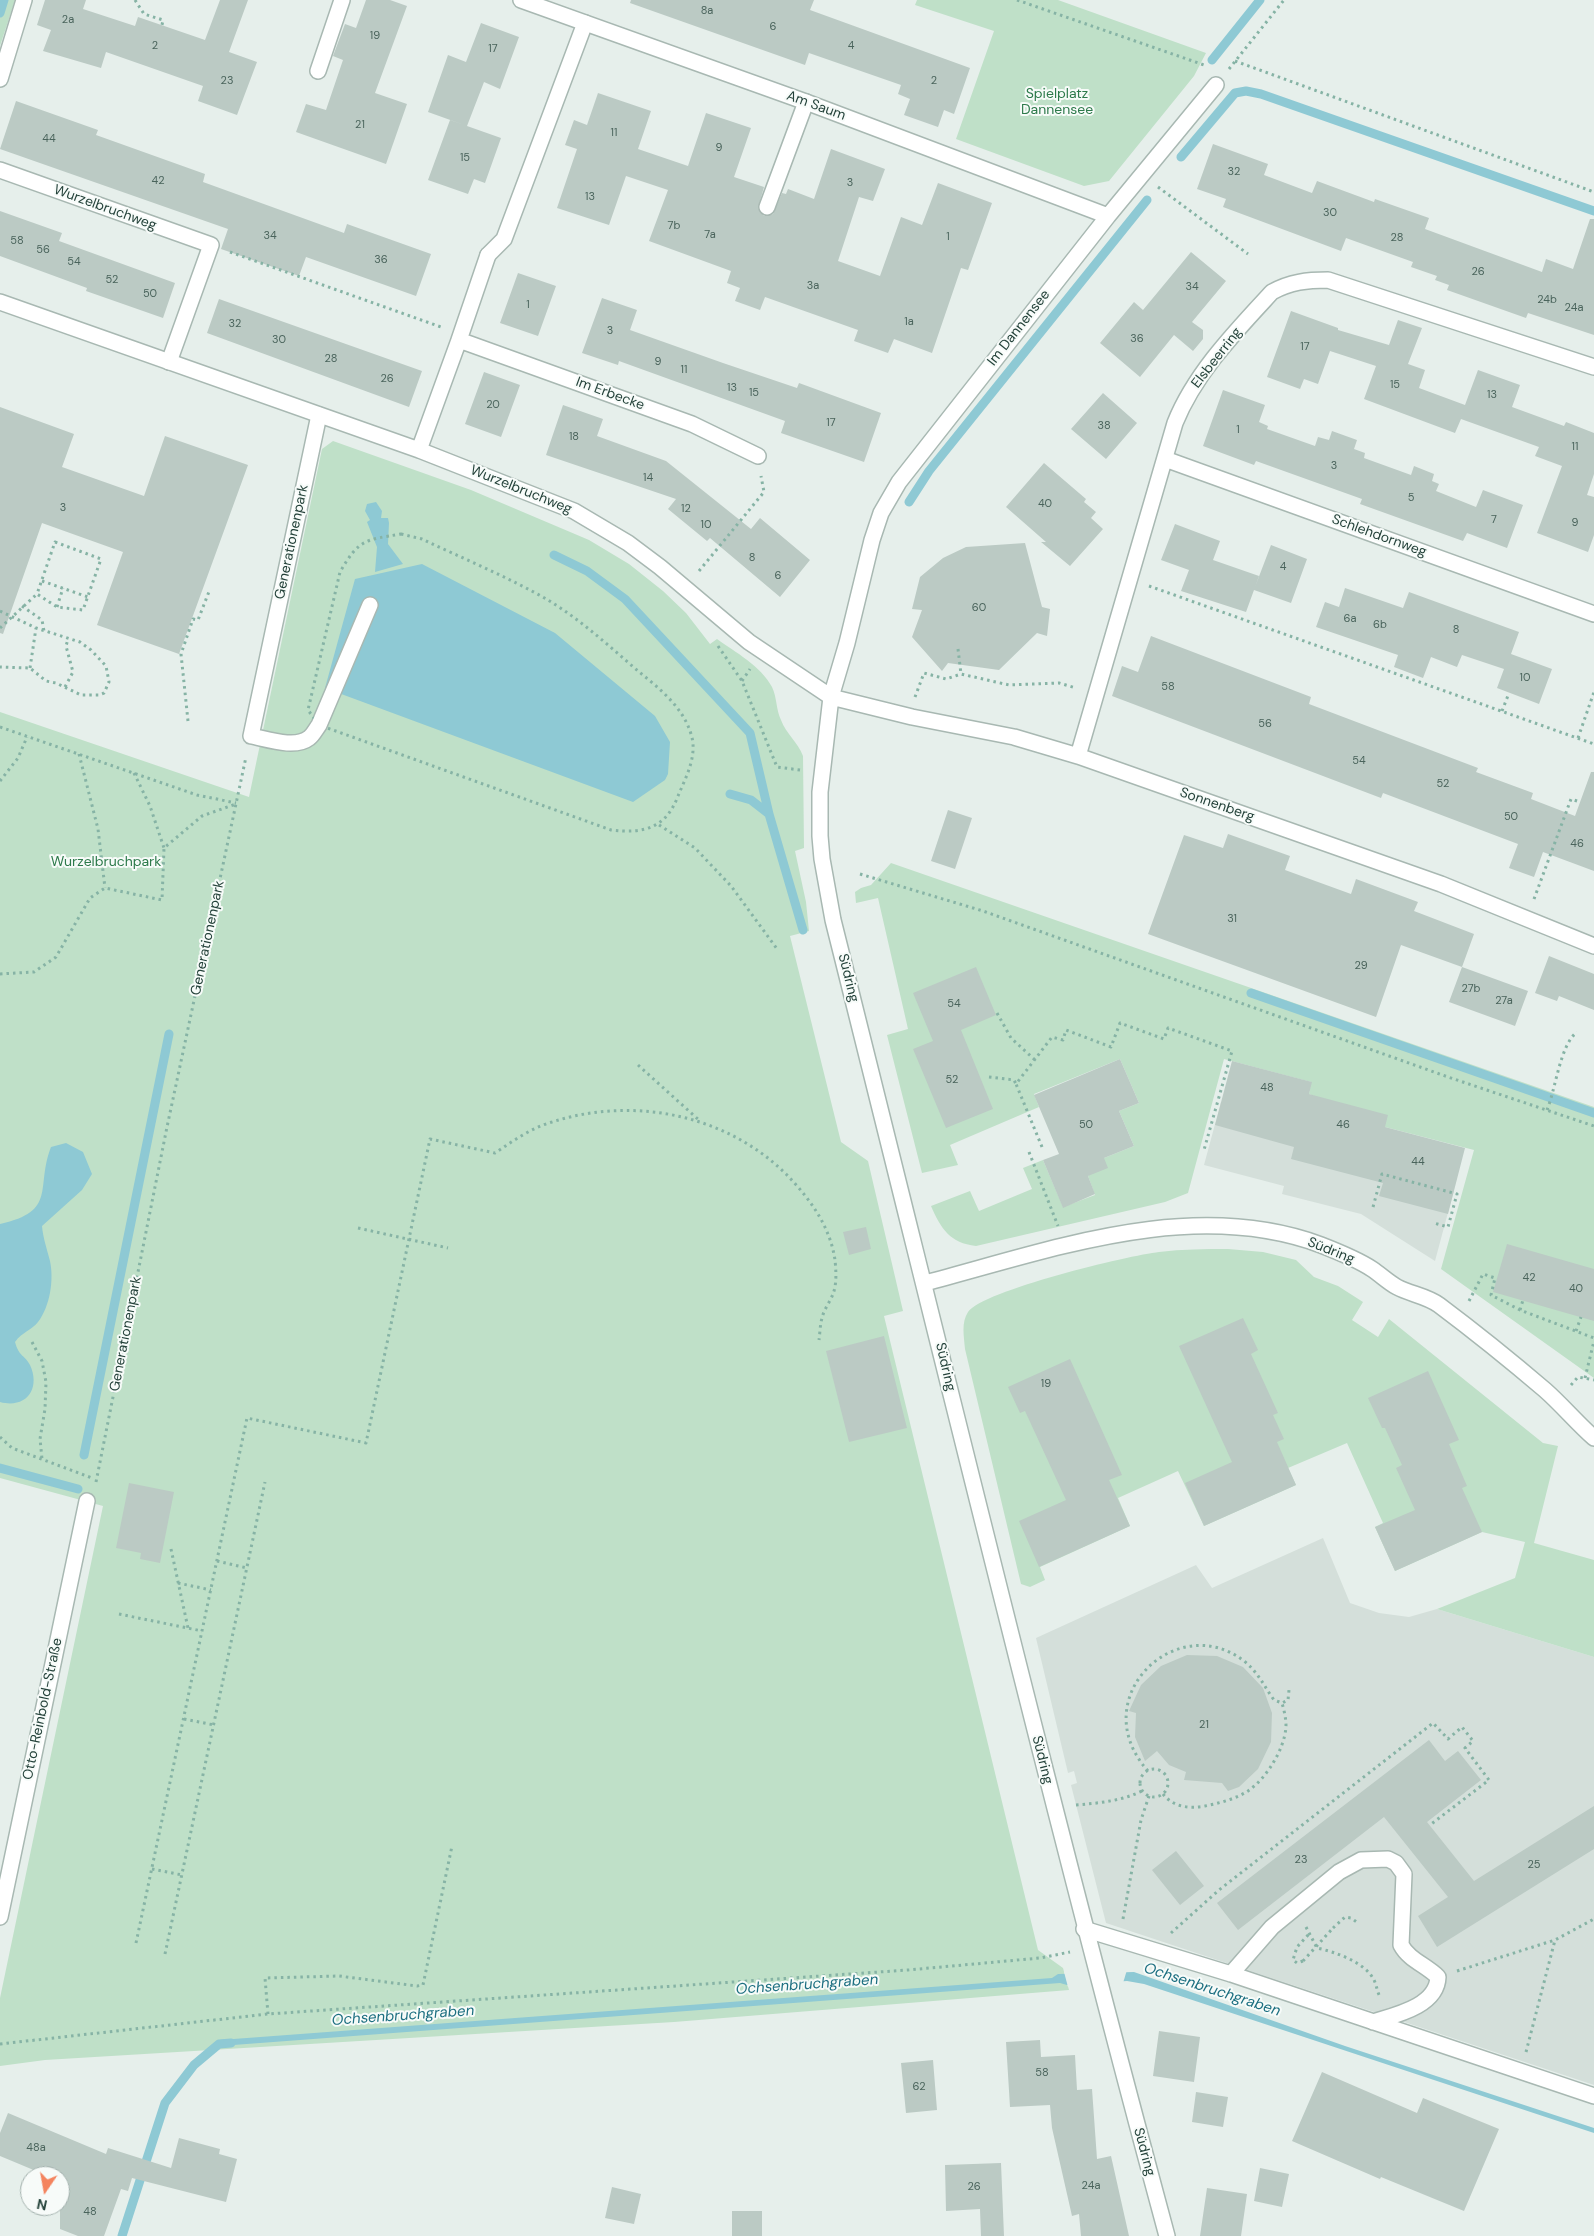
<!DOCTYPE html>
<html>
<head>
<meta charset="utf-8">
<style>
  body { margin:0 }
  #map { position:relative; width:1594px; height:2236px; overflow:hidden; background:#e6efeb; font-family:"DM Sans",sans-serif }
  canvas { display:block }
  .north { position:absolute; left:20px; top:2166px; width:50px; height:50px; box-sizing:border-box; background:#f7fbf9; border:1px solid #a3b1ad; border-radius:50%; rotate:192deg; font-size:14px; font-weight:700; line-height:20px; text-align:center; color:#24423a }
  .north::after { content:''; display:block; margin:auto; width:18px; height:22px; background:#f4845f; clip-path:polygon(50% 0,100% 100%,50% 72%,0 100%) }
</style>
</head>
<body>
<div id="map">
<canvas width="1594" height="2236"></canvas>
<div class="north">N</div>
</div>
<script>
const g = document.querySelector('canvas').getContext('2d');
g.lineJoin = 'round';
function fillPath(path, color) { g.fillStyle = color; g.fill(path, 'evenodd'); }
function stroke(path, color, width, dash) { g.strokeStyle = color; g.lineWidth = width; g.lineCap = dash ? 'butt' : 'round'; g.setLineDash(dash || []); g.stroke(path); }
function drawText(font, color, halo, rows, align = 'center') {
  g.font = font + ' "DM Sans",sans-serif'; g.lineWidth = 4; g.setLineDash([]); g.textBaseline = 'middle'; g.strokeStyle = halo; g.fillStyle = color; for (const [text, x, y, turn = 0] of rows) {
    g.save(); g.translate(x, y); g.rotate((+turn || 0) * Math.PI / 180); g.textAlign = isNaN(turn) ? turn : align; if (halo) g.strokeText(text, 0, 0); g.fillText(text, 0, 0); g.restore();
  }
}
const built = new Path2D(`
  M1221,1102L1301,1124L1454,1190L1435,1261L1361,1214L1282,1194L1284,1186L1204,1165Z
  M1323,1538L1350,1603L1379,1613L1409,1617L1437,1609L1594,1657V2085L1106,1923L1071,1785L1077,1783L1074,1771L1068,1773L1036,1638L1196,1565L1212,1588Z`);
const green = new Path2D(`
  M0,0H15L0,46Z
  M917,0H1058L1206,53L1194,76L1109,181L1084,186L956,139L994,31L915,5Z
  M333,441L471,490L589,540L629,564L663,591L686,613L710,644L717,639C735,652 761,666 772,687C777,697 776,710 781,720C786,734 798,742 803,756L804,848L795,851L806,902L809,931L790,936L841,1142L868,1161L903,1311L884,1316L1038,1950L1063,1968L1069,1990L674,2022L45,2060L0,2066V1998L103,1506L0,1478V712L249,797L322,449Z
  M891,863L1594,1107V1378L1441,1269L1474,1150L1385,1127L1309,1094L1311,1082L1224,1059L1188,1193L1165,1202L976,1246C950,1243 941,1229 931,1206L970,1191L979,1211L1032,1189L1023,1168L1043,1160L1063,1207L1095,1195L1088,1176L1104,1158L1134,1146L1119,1111L1139,1103L1120,1059L1034,1094L1039,1107L950,1145L958,1165L922,1173L887,1035L908,1029L878,898L856,903L855,892L861,888L871,885Z
  M1228,1249L1263,1252L1296,1260L1314,1277L1338,1286L1363,1302L1352,1320L1378,1337L1389,1319L1543,1443L1558,1446L1534,1543L1594,1560V1657L1437,1609L1515,1578L1525,1542L1482,1532L1395,1571L1375,1527L1383,1523L1347,1443L1288,1468L1296,1485L1204,1526L1178,1471L1118,1498L1130,1526L1040,1567L1045,1580L1030,1587L1021,1584L965,1349C964,1336 961,1323 968,1312C981,1291 1130,1255 1159,1252C1182,1249 1205,1249 1228,1249Z`);
const water = new Path2D(`
  M376,502L382,511L381,518H388L389,523L388,544L403,564L375,572L377,547L367,522L370,520L365,511L367,504Z
  M422,564L555,633L655,716L670,742L668,774L665,780L633,802L325,688L355,579Z
  M66,1143L83,1152L92,1174L82,1190L42,1226C43,1238 47,1249 50,1261C54,1280 50,1306 38,1322C32,1330 22,1332 15,1342C19,1357 25,1355 30,1365C41,1389 26,1409 0,1402V1224C58,1211 35,1188 51,1147Z
  M1134,1972L1345,2046L1594,2128V2133L1144,1984L1127,1981L1067,1985L1060,1983L220,2046L219,2044L220,2040L1052,1978L1058,1974Z`);
const pier = new Path2D(`
  M1127,1970L1123,1983L1068,1987L1064,1972Z`);
const stream = new Path2D(`
  M0,13L4,0
  M1212,60L1260,0
  M1181,157L1235,93L1246,91L1261,94L1594,211
  M909,502L929,471L1147,200
  M554,555L587,571L625,599L750,733L769,814
  M730,794L751,800L769,814L803,930
  M1251,993L1594,1113
  M84,1455L169,1034
  M0,1468L78,1489
  M122,2236L165,2103L194,2065L219,2044L231,2043`);
const building = new Path2D(`
  M45,0H86L83,9L135,26L138,17L205,40L220,0H248L229,52L257,62L237,115L198,101L203,86L106,52L101,68L43,51L51,30L37,25Z
  M366,0H390L407,6L375,93L407,104L386,164L296,132L306,104L326,110L343,60L333,56L345,24L356,28Z
  M631,0H814L810,10L970,68L954,114L944,110L938,127L904,115L910,99L898,94L901,85L809,53L805,65L630,3Z
  M481,23L519,37L500,89L484,82L467,126L428,112L448,55L466,62Z
  M598,93L651,111L638,149L688,166L706,113L751,128L734,177L764,187L758,208L764,216L773,214L782,193L786,194L788,189L814,199L831,149L885,169L873,201L859,197L838,261L880,276L901,217L922,225L938,183L992,203L968,270L961,268L932,353L894,339L888,353L854,341L858,330L765,297L760,310L735,301L740,288L727,283L731,271L649,241L668,190L626,176L609,225L557,208L577,149L565,145L574,120L587,125Z
  M16,101L98,130L96,135L205,174L203,182L344,233L347,224L431,254L416,296L306,257L299,276L221,249L228,229L0,149Z
  M450,120L501,138L485,183L474,179L468,194L428,180Z
  M1213,144L1268,164L1264,175L1312,193L1317,181L1374,202L1375,199L1429,218L1425,229L1542,272L1546,259L1573,269L1590,219H1594V335L1528,313L1526,318L1447,290L1449,285L1435,280L1437,276L1411,267L1413,262L1346,238L1341,251L1223,207L1226,199L1197,189Z
  M0,211L62,233L59,241L175,283L163,318L86,291L87,288L0,256Z
  M1191,252L1226,281L1192,322L1203,330V339L1193,351L1174,335L1140,377L1100,343L1134,302L1143,310Z
  M518,273L556,286L538,336L500,323Z
  M602,298L637,310L630,330L723,363L797,388L799,383L881,413L864,462L781,433L785,421L619,361L618,365L582,353Z
  M219,299L422,371L409,407L207,333Z
  M1291,311L1338,328V330L1389,345L1398,320L1422,328L1408,364L1425,370L1419,388L1465,405L1478,370L1520,385L1512,407L1564,426L1566,422L1594,433V474L1587,495L1594,497V535L1588,552L1537,533L1562,466L1535,456L1539,447L1461,419L1455,433L1364,399L1376,366L1330,351L1318,384L1304,379L1300,389L1267,377Z
  M484,372L520,385L501,437L465,424Z
  M1223,390L1265,405L1259,422L1268,426L1267,429L1315,446L1318,437L1329,440L1332,431L1357,440L1354,449L1365,453L1364,458L1411,475L1414,466L1434,474L1432,481L1439,484L1436,491L1476,507L1483,490L1523,505L1507,548L1467,533L1463,541L1360,504L1362,499L1256,461L1254,465L1203,446Z
  M1103,393L1137,423L1106,459L1071,429Z
  M563,405L603,419L597,436L666,461L751,529L760,518L810,560L780,597L710,538L707,541L668,509L676,499L546,455Z
  M0,407L74,434L62,467L144,496L165,436L248,465L179,654L97,625L123,552L42,523L3,634L0,633Z
  M1044,463L1086,499L1084,502L1096,512L1091,518L1103,529L1070,566L1041,542H1046L1006,507Z
  M1175,524L1220,541L1213,560L1259,576L1255,587L1271,545L1307,559L1291,603L1254,590L1246,612L1181,591L1189,570L1161,560Z
  M1025,543L1042,607L1050,609L1047,636L1037,633L999,670L948,663L942,671L912,637L922,610L912,609L920,577L943,558L966,547Z
  M1345,588L1403,608L1409,592L1519,632L1511,654L1552,669L1539,704L1497,688L1504,669L1462,655L1457,667L1431,657L1423,678L1394,667L1398,655L1316,627L1325,602L1339,607Z
  M1151,636L1311,697L1309,704L1478,768L1476,772L1533,793L1531,799L1575,816L1591,772H1594V871L1543,852L1534,877L1509,868L1518,844L1383,793L1381,798L1112,696L1122,666L1138,672Z
  M948,810L972,818L955,869L931,861Z
  M1228,834L1290,856L1285,870L1351,894L1356,879L1418,902L1414,911L1474,934L1462,967L1401,945L1376,1017L1148,934L1184,835L1223,848Z
  M1549,956L1594,974V1010L1559,996L1557,1001L1535,993Z
  M976,967L996,1015L961,1030L993,1109L946,1128L913,1049L933,1041L913,993Z
  M1462,967L1528,991L1515,1026L1449,1002Z
  M1120,1059L1139,1103L1119,1111L1134,1146L1104,1158L1108,1168L1088,1176L1095,1194L1063,1208L1043,1160L1059,1154L1034,1095Z
  M1232,1061L1312,1082L1309,1094L1388,1115L1385,1127L1465,1148L1448,1214L1379,1196L1383,1183L1291,1159L1294,1147L1215,1125Z
  M866,1227L871,1249L849,1255L843,1232Z
  M1507,1244L1594,1269V1321L1493,1292Z
  M1243,1318L1258,1350L1251,1354L1278,1413L1273,1415L1284,1439L1277,1442L1296,1485L1204,1526L1185,1483L1232,1462L1179,1346Z
  M884,1336L907,1428L849,1442L826,1351Z
  M1070,1359L1122,1475L1109,1480L1130,1526L1039,1567L1019,1521L1066,1500L1025,1411L1020,1413L1008,1387Z
  M1428,1371L1459,1440L1449,1444L1467,1486L1462,1488L1482,1532L1395,1571L1375,1527L1415,1510L1396,1468L1402,1465L1385,1428H1382L1368,1398Z
  M129,1483L174,1492L160,1563L140,1559L141,1553L116,1548Z
  M1187,1655L1217,1656L1243,1667L1263,1688L1272,1713L1271,1742L1258,1769L1239,1787L1228,1791L1222,1783L1184,1780L1186,1772L1169,1765L1157,1751L1145,1761L1135,1737L1136,1713L1129,1711L1141,1685L1161,1666Z
  M1429,1740L1445,1761L1458,1751L1481,1780L1427,1822L1474,1881L1594,1806V1849L1437,1947L1418,1916L1448,1897L1384,1817L1238,1930L1217,1903Z
  M1176,1851L1204,1886L1180,1905L1152,1870Z
  M1159,2031L1200,2037L1194,2082L1153,2076Z
  M1040,2040L1041,2057L1075,2055L1077,2090L1092,2089L1097,2159L1111,2156L1129,2236H1081L1079,2214L1072,2216L1052,2128L1050,2105L1010,2107L1006,2042Z
  M933,2060L937,2110L906,2113L901,2063Z
  M1322,2072L1417,2113L1423,2098L1499,2129L1464,2211L1381,2177L1380,2179L1292,2141Z
  M1196,2092L1228,2097L1223,2127L1192,2122Z
  M8,2113L106,2154L108,2148L171,2168L179,2138L220,2149L219,2154L237,2159L226,2202L132,2178L128,2191L121,2189L104,2236H78L60,2229V2176H48L0,2156V2133Z
  M1001,2163L1004,2236H981L980,2209L946,2211L945,2165Z
  M1260,2168L1289,2174L1282,2207L1254,2201Z
  M612,2187L641,2194L634,2224L605,2218Z
  M1207,2188L1247,2194L1241,2236H1200Z
  M732,2211H762V2236H732Z`);
const path = new Path2D(`
  M135,0L144,14L163,20L162,25
  M1017,0L1207,66
  M1235,61L1594,192
  M1229,69L1284,0
  M1158,187L1248,254
  M230,252L441,327
  M401,534L422,539C462,558 510,578 548,600C581,620 609,646 638,671C659,688 683,707 691,734C698,755 686,777 678,796C666,828 644,834 611,830L319,725L308,710L340,572C359,539 365,540 401,534Z
  M55,542L101,559L83,610L57,607L37,594Z
  M699,571L764,492L761,476
  M42,581L88,597
  M1149,586L1594,744
  M22,606L42,620L44,631
  M57,607L63,588
  M0,611L36,628L80,642L91,650L106,666L109,682L104,693L99,695H81L56,683L46,681L30,668L0,667
  M0,628L37,594
  M718,646L742,681L777,767L800,770
  M958,649L961,674
  M30,668L36,628
  M742,681L750,669
  M65,687L73,672L66,646L68,639
  M915,697L924,673L946,679L961,674L1009,685L1059,683L1076,688
  M1502,711L1509,693
  M188,721L181,654L193,619L198,620L210,589
  M0,727L197,795L236,803
  M1578,738L1594,692
  M79,754L98,829L105,888
  M134,773L150,806L164,848
  M0,781L18,758L27,737
  M659,825L695,848L731,886L777,949
  M860,874L983,911L1448,1077L1594,1126
  M1534,899L1571,799L1580,802
  M0,974L34,972L56,957L90,898L105,888L162,900L164,848L202,816L236,804
  M997,1013L1011,1038L1035,1060
  M638,1065L700,1121
  M989,1077L1014,1080L1016,1084
  M1547,1110C1556,1088 1560,1045 1577,1032
  M1042,1147L1016,1084L1052,1037L1063,1040L1066,1030L1111,1047L1120,1023L1164,1039L1168,1028L1232,1051L1204,1150
  M1029,1152L1058,1226
  M1373,1207L1382,1174L1457,1194L1448,1227L1434,1223
  M358,1228L448,1248
  M1469,1301L1483,1274L1495,1278L1491,1295L1520,1310L1594,1338
  M1520,1310L1523,1300
  M1576,1331L1581,1317
  M32,1342L42,1361L46,1382L45,1409L40,1439L42,1459
  M1585,1378L1594,1341
  M1571,1385L1578,1377L1594,1380
  M0,1437L12,1448L92,1478
  M96,1482L167,1127L246,757
  M171,1549L188,1628
  M217,1561L247,1568
  M178,1583L211,1590
  M119,1614L202,1631
  M184,1719L214,1725
  M1140 1783a14 14 0 1 1 28 0a14 14 0 1 1-28 0Z
  M1148,1771C1083,1698 1177,1609 1244,1661C1258,1672 1264,1686 1274,1700L1282,1703L1288,1700L1289,1690
  M1163,1794C1173,1807 1189,1809 1205,1806C1220,1803 1235,1799 1248,1791C1267,1778 1285,1748 1286,1726C1286,1718 1284,1710 1282,1703
  M1076,1805C1100,1803 1121,1801 1142,1791
  M152,1869L182,1875
  M1123,1919L1141,1820L1149,1796
  M1306,1927L1317,1948C1335,1952 1365,1962 1374,1980C1377,1986 1377,1993 1381,1998
  M1333,1928L1345,1917L1351,1918L1358,1923
  M1171,1933L1219,1890L1433,1723L1448,1739L1462,1727L1473,1741L1465,1748L1489,1780L1430,1825
  M136,1943L247,1418L366,1443L430,1139L495,1153C513,1141 531,1128 552,1122C633,1096 726,1114 787,1175C810,1199 830,1226 835,1260C836,1270 837,1284 833,1294C830,1302 824,1309 822,1318C820,1325 820,1333 819,1340
  M165,1954L265,1482
  M1303,1961L1297,1963L1293,1960L1297,1947L1309,1934
  M1457,1971L1555,1940L1594,1919
  M268,2014L265,1978L339,1976L417,1986L423,1985L452,1846
  M0,2044L268,2014L908,1970L1040,1958L1070,1952
  M1526,2052L1555,1940`);
const lane = new Path2D(`
  M318,71L342,0
  M0,170L211,245L169,362
  M767,207L806,102
  M488,255L504,239L585,23
  M319,415L251,736C267,739 295,749 309,738C313,735 316,729 319,725L370,605
  M1084,1929L1231,1974L1594,2096
  M1231,1974L1272,1927L1339,1872L1361,1860L1388,1859L1396,1863L1404,1874L1401,1945C1409,1960 1426,1965 1438,1977C1437,2006 1396,2015 1373,2022`);
const street = new Path2D(`
  M521,0L806,102L1108,216
  M0,79L24,0
  M0,302L419,450L574,511L628,543L660,567L749,642L831,697L912,717L1014,737L1078,756L1441,884L1594,946
  M459,340L488,255
  M419,450L459,340L692,424L758,456
  M1165,459L1594,614
  M1078,756L1175,423C1195,373 1236,331 1272,292C1290,282 1307,280 1328,280L1594,367
  M925,1283C1051,1250 1192,1197 1321,1245C1339,1252 1357,1259 1372,1269C1381,1275 1388,1282 1397,1287C1410,1294 1427,1296 1439,1305C1475,1332 1511,1361 1545,1390C1562,1405 1577,1423 1594,1438
  M0,1917L87,1501
  M1167,2236C1049,1799 943,1359 833,920L822,859L820,836V792L831,697L847,643L872,540L881,513L899,482L1108,216L1216,85`);
const pathBridge = new Path2D(`
  M1303,1961L1333,1928`);
const numberNames = [
  ["8a",707,11],
  ["2a",68,20],
  ["6",773,27],
  ["19",375,36],
  ["2",155,46],
  ["4",851,46],
  ["17",493,49],
  ["23",227,81],
  ["2",934,81],
  ["21",360,125],
  ["11",614,133],
  ["44",49,139],
  ["9",719,148],
  ["15",465,158],
  ["32",1234,172],
  ["42",158,181],
  ["3",850,183],
  ["13",590,197],
  ["30",1330,213],
  ["7b",674,226],
  ["7a",710,235],
  ["34",270,236],
  ["1",948,237],
  ["28",1397,238],
  ["58",17,241],
  ["56",43,250],
  ["36",381,260],
  ["54",74,262],
  ["26",1478,272],
  ["52",112,280],
  ["3a",813,286],
  ["34",1192,287],
  ["50",150,294],
  ["24b",1547,300],
  ["1",528,305],
  ["24a",1574,308],
  ["1a",909,322],
  ["32",235,324],
  ["3",610,331],
  ["36",1137,339],
  ["30",279,340],
  ["17",1305,347],
  ["28",331,359],
  ["9",658,362],
  ["11",684,370],
  ["26",387,379],
  ["15",1395,385],
  ["13",732,388],
  ["15",754,393],
  ["13",1492,395],
  ["20",493,405],
  ["17",831,423],
  ["38",1104,426],
  ["1",1238,430],
  ["18",574,437],
  ["11",1575,447],
  ["3",1334,466],
  ["14",648,478],
  ["5",1411,498],
  ["40",1045,504],
  ["3",63,508],
  ["12",686,509],
  ["7",1494,520],
  ["9",1575,523],
  ["10",706,525],
  ["8",752,558],
  ["4",1283,567],
  ["6",778,576],
  ["60",979,608],
  ["6a",1350,619],
  ["6b",1380,625],
  ["8",1456,630],
  ["10",1525,678],
  ["58",1168,687],
  ["56",1265,724],
  ["54",1359,761],
  ["52",1443,784],
  ["50",1511,817],
  ["46",1577,844],
  ["31",1232,919],
  ["29",1361,966],
  ["27b",1471,989],
  ["27a",1504,1001],
  ["54",954,1004],
  ["52",952,1080],
  ["48",1267,1088],
  ["50",1086,1125],
  ["46",1343,1125],
  ["44",1418,1162],
  ["42",1529,1278],
  ["40",1576,1289],
  ["19",1046,1384],
  ["21",1204,1725],
  ["23",1301,1860],
  ["25",1534,1865],
  ["58",1042,2073],
  ["62",919,2087],
  ["48a",36,2148],
  ["24a",1091,2186],
  ["26",974,2187],
  ["48",90,2212]
];
const parkNames = [
  ["Spielplatz",1057,94],
  ["Dannensee",1057,110],
  ["Wurzelbruchpark",106,862]
];
const streetNames = [
  ["Am Saum",816,106,20],
  ["Wurzelbruchweg",105,208,20],
  ["Im Dannensee",1019,328,-52],
  ["Elsbeerring",1217,358,-52],
  ["Im Erbecke",610,394,20],
  ["Wurzelbruchweg",521,490,22],
  ["Schlehdornweg",1379,536,20],
  ["Generationenpark",292,542,-78],
  ["Sonnenberg",1217,805,19],
  ["Generationenpark",208,938,-78],
  ["Südring",848,978,76],
  ["Südring",1331,1251,22],
  ["Generationenpark",126,1334,-79],
  ["Südring",945,1367,77],
  ["Otto-Reinbold-Straße",43,1709,-78],
  ["Südring",1042,1760,76],
  ["Südring",1144,2152,75]
];
const waterNames = [
  ["Ochsenbruchgraben",807,1985,-4],
  ["Ochsenbruchgraben",1212,1990,18],
  ["Ochsenbruchgraben",403,2016,-4]
];
fillPath(built, '#d4dfda');
fillPath(green, '#bfe0c8');
fillPath(water, '#8ec9d4');
fillPath(pier, '#e6efeb');
stroke(stream, '#8ec9d4', 9);
fillPath(building, '#bbcac4');
stroke(lane, '#a8b8b2', 18);
stroke(street, '#a8b8b2', 18);
stroke(path, '#86b3a5', 3, [2.5, 4]);
stroke(lane, '#fff', 15);
stroke(street, '#fff', 15);
stroke(pathBridge, '#86b3a5', 3, [2.5, 4]);
drawText('11px', '#4a645c', null, numberNames);
drawText('14px', '#2d7a4b', '#f7fbf9', parkNames);
drawText('14px', '#24423a', '#f7fbf9', streetNames);
drawText('italic 15px', '#1c6f80', '#f7fbf9', waterNames);
</script>
</body>
</html>
